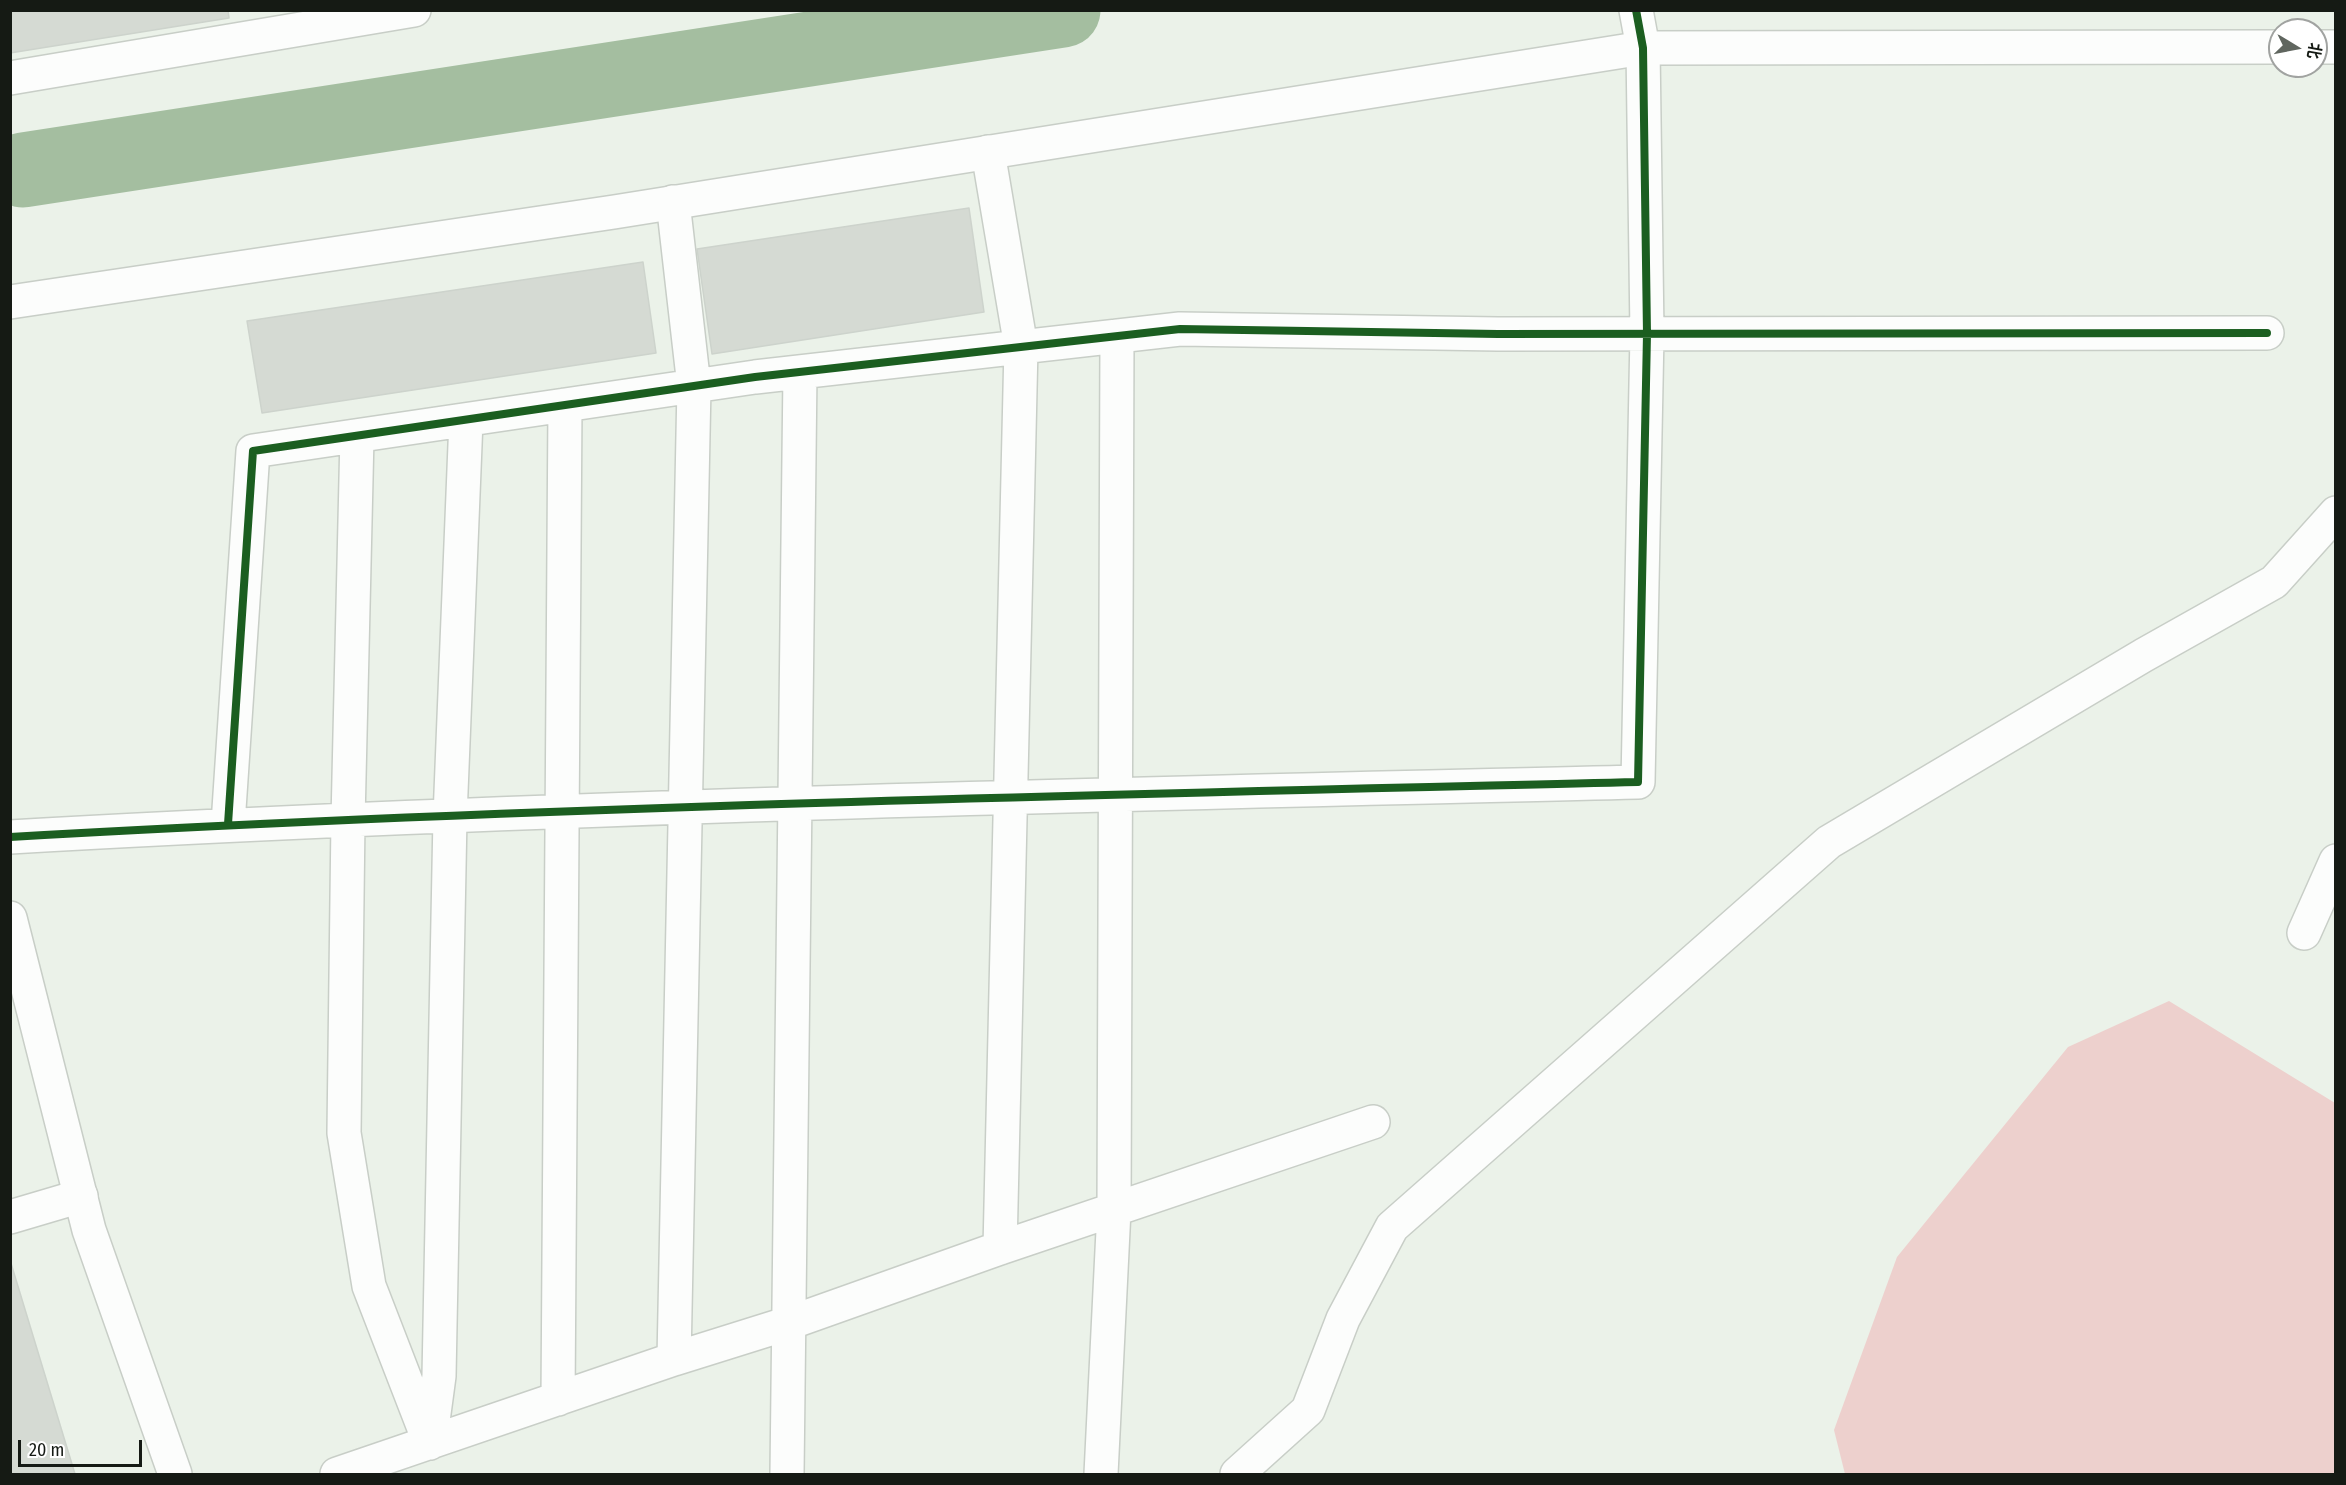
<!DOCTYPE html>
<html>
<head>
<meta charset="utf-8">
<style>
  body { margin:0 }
  #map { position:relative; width:2346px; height:1485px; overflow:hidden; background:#ebf2e9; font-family:"Fira Sans Condensed","Noto Sans SC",sans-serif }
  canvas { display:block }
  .frame { position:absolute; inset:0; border:12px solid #151a14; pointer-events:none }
  .north { position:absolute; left:2268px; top:18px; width:60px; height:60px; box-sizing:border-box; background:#fff; border:2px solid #a1a3a1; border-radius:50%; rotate:100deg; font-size:16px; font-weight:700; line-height:24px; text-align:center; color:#151a14 }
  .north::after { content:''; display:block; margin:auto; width:21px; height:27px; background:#60665f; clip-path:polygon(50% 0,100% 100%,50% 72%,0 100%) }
  .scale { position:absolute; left:18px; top:1440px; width:124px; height:27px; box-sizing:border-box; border:3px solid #151a14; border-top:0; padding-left:8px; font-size:18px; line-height:21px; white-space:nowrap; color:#151a14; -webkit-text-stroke:4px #fff; paint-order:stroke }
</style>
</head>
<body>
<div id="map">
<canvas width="2346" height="1485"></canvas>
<div class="frame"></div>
<div class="north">北</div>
<div class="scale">20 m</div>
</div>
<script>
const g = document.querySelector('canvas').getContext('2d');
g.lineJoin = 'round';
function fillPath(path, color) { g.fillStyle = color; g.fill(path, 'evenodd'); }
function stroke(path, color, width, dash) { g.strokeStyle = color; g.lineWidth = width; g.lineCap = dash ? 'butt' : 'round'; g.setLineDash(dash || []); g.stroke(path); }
const green = new Path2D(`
  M2169,1001L2335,1103V1474H1845L1834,1430L1897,1257L2068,1047Z`);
const river = new Path2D(`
  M23,170L1063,10`);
const building = new Path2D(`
  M10,10H228L229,18L10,53Z
  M969,208L984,312L712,354L697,249Z
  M643,262L656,353L262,413L247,321Z
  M10,1260L75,1474H10Z`);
const minor = new Path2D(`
  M10,78L414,10
  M988,152L1021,347L1000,1248
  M673,202L694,386L674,1359
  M357,436L348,820L344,1133L369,1286L429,1441
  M228,824L253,451L755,377L1180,329L1498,334L2267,333
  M10,837C552,806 1095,795 1638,782L1647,334L1643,48L1636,10
  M2304,933L2336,861
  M10,1217L81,1196
  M558,1399L565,405
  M430,1443L439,1376L450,817L466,420
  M337,1474L674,1359L789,1323L1000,1248L1373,1122
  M787,1474L800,372
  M1101,1474L1114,1210L1117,336
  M1237,1474L1308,1410L1343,1319L1392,1227L1829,842L2144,655L2274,582L2336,513`);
const major = new Path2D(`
  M2316,47H2336
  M10,302L614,212L1643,48L2280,47
  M10,918L89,1230L175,1474`);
const cycleway = new Path2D(`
  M228,824L253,451L755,377L1180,329L1498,334L2267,333
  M10,837C552,806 1095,795 1638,782L1647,334L1643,48L1636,10`);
fillPath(green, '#edd0cd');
stroke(river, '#a4bea0', 75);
fillPath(building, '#d5dad3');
stroke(building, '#cdd3cc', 1.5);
stroke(minor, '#c8cec7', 36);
stroke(major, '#c8cec7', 36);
stroke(minor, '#fcfdfc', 33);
stroke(major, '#fcfdfc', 33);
stroke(cycleway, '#1b5e20', 8);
</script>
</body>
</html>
